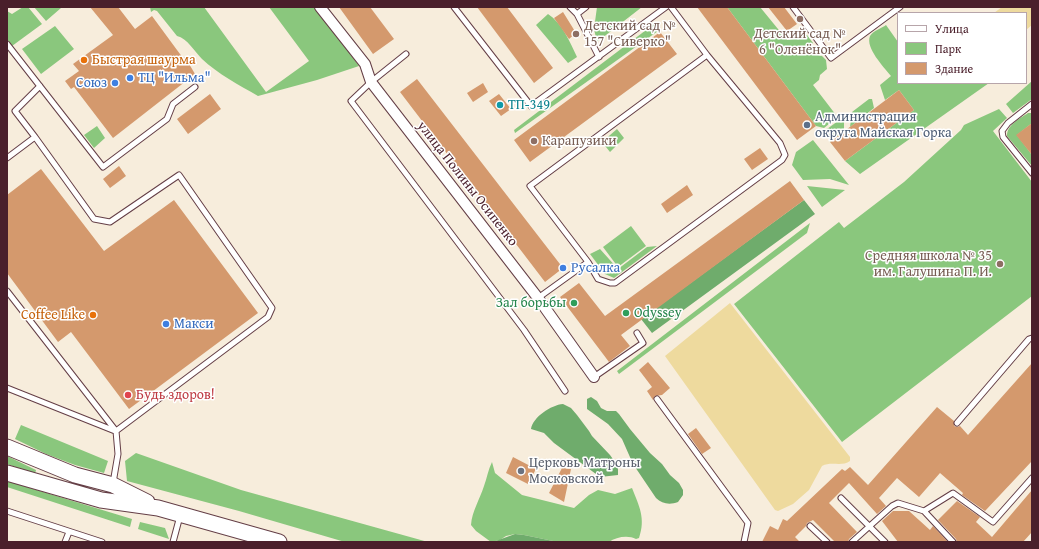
<!DOCTYPE html>
<html>
<head>
<meta charset="utf-8">
<style>
  body { margin:0 }
  #map { position:relative; width:1039px; height:549px; overflow:hidden; background:#f7eddc; font-family:"Gentium Book Plus",serif }
  canvas { display:block }
  .frame { position:absolute; inset:0; border:8px solid #4a1f2b; pointer-events:none }
  .legend { position:absolute; left:897px; top:12px; width:130px; height:72px; box-sizing:border-box; background:#fff; border:1px solid #b7a5aa; margin:0; padding:5px 7px; list-style:none; font-size:12px; color:#4a1f2b }
  .legend li { display:flex; align-items:center; gap:8px; height:20px }
  .legend b { width:20px; border:1px solid #b7a5aa }
</style>
</head>
<body>
<div id="map">
<canvas width="1039" height="549"></canvas>
<div class="frame"></div>
<ul class="legend">
<li><b style="height:5px;background:#fff"></b>Улица</li>
<li><b style="height:11px;background:#8ac77d"></b>Парк</li>
<li><b style="height:11px;background:#d4996d"></b>Здание</li>
</ul>
</div>
<script>
const g = document.querySelector('canvas').getContext('2d');
g.lineJoin = 'round';
function fillPath(path, color) { g.fillStyle = color; g.fill(path, 'evenodd'); }
function stroke(path, color, width, dash) { g.strokeStyle = color; g.lineWidth = width; g.lineCap = dash ? 'butt' : 'round'; g.setLineDash(dash || []); g.stroke(path); }
function drawText(font, color, halo, rows, align = 'center') {
  g.font = font + ' "Gentium Book Plus",serif'; g.lineWidth = 3; g.setLineDash([]); g.textBaseline = 'middle'; g.strokeStyle = halo; g.fillStyle = color; for (const [text, x, y, turn = 0] of rows) {
    g.save(); g.translate(x, y); g.rotate((+turn || 0) * Math.PI / 180); g.textAlign = isNaN(turn) ? turn : align; if (halo) g.strokeText(text, 0, 0); g.fillText(text, 0, 0); g.restore();
  }
}
const green = new Path2D(`
  M23,7H28L42,24L12,46L7,39V11L12,14Z
  M34,7H60L61,8L46,21Z
  M150,7H204L266,92L309,61L269,7H316L359,66L317,80L258,96C239,85 218,74 202,59C195,52 187,38 177,36L157,11L154,10L151,12Z
  M597,7H642L597,42L594,29Z
  M727,7H760L787,40L801,38L807,35L813,43L807,48L809,53L822,56L826,60L827,69L820,75L819,80L813,85L836,115L834,120L824,128L816,126Z
  M548,14C562,23 570,42 577,57L568,63L536,25Z
  M654,24L658,31L515,133L514,130Z
  M886,25L898,42V83H989L860,174L845,161L914,110L899,90L885,100L880,85L891,76C884,67 865,48 870,36C873,31 882,28 886,25Z
  M55,26L74,49L41,74L22,49Z
  M1032,81V99L1013,113L1006,104Z
  M869,99H872L874,108L850,127L852,112Z
  M999,109L1007,118L993,131L1032,182V296L842,442L734,304L839,222L844,228L904,182L961,130L964,125Z
  M1028,113H1032V123L1017,135L1032,155V166L1007,136C1007,125 1019,119 1028,113Z
  M838,121H844V131L830,142L827,129Z
  M97,126L105,138L94,148L84,135Z
  M617,129L624,138L610,152L602,142Z
  M813,140L849,185L830,179L803,180L792,165L796,152Z
  M807,186L845,190L822,207Z
  M810,223L807,233L619,374L617,371Z
  M631,226L646,246L618,267L603,247Z
  M657,246L614,278L605,274L590,254L600,249L618,269L647,247Z
  M21,425L108,461L104,473L75,465L46,454L15,439Z
  M136,453L241,490L428,542H345L239,511L127,481L125,461Z
  M7,456L36,470L35,474L7,464Z
  M492,462L495,473L522,495L574,508L589,495L598,490L615,494L632,488C639,506 646,518 639,538L636,539C628,535 616,537 609,542H558L524,535L515,534L506,536L500,540L491,542L476,531L471,525C472,511 480,499 484,486C487,478 488,470 492,462Z
  M7,481L132,519L130,527L7,487Z
  M140,522L165,528L169,539L138,529Z`);
const forest = new Path2D(`
  M804,200L815,214L652,333L641,319Z
  M591,397L597,401L601,408L607,411H616L619,414L630,429L650,453L662,464L670,475L679,483L683,490V495L678,502C670,505 662,504 656,498L633,464L622,439L608,424L587,409V399Z
  M563,404L571,408L577,415L589,431L592,436L610,455L618,466V475L600,477L554,443L544,433L531,429C533,417 551,405 563,404Z
  M515,534L524,535L558,542H493Z`);
const sand = new Path2D(`
  M1002,7H1032V25L1026,30V13H994Z
  M730,303L850,457V461C842,467 831,461 822,466L809,490L793,504L778,511L775,510L665,356Z`);
const building = new Path2D(`
  M90,7H118L135,29L152,16L177,50L183,58L185,57L195,74L113,138L74,87L71,89L65,81L79,71L73,64L113,35Z
  M339,7H370L394,39L373,54Z
  M477,7H507L553,68L534,83Z
  M697,7H727L816,126L797,140Z
  M768,7H784L797,24L787,31Z
  M563,12L576,33L569,39L554,18Z
  M660,32L677,54L530,162L514,140Z
  M417,79L563,268L545,282L400,92Z
  M483,83L488,92L473,102L467,93Z
  M899,90L914,110L845,161L830,142Z
  M210,94L221,109L188,134L177,119Z
  M499,94L511,109L501,116L489,101Z
  M1032,123V155L1016,135Z
  M760,148L768,159L752,170L744,159Z
  M119,166L126,176L110,188L103,179Z
  M41,169L104,251L174,200L258,313L129,409L71,332L58,342L7,273V195Z
  M790,181L804,200L621,335L630,346L609,362L560,297L579,283L605,316Z
  M687,185L693,195L667,213L661,204Z
  M648,362L670,388L662,395L655,396L653,400L647,391L652,387L639,370Z
  M1032,363V461L985,511L962,495L963,493L940,473L919,497L897,478L879,498L886,506L877,514L849,483L829,503L857,532L849,539L848,542H835L813,520L807,523L806,526L795,537L800,542H762L770,526L778,530L783,519L787,521L842,469L845,471L850,467L868,485L937,407L954,421V426L957,427L960,426L968,435Z
  M696,428L711,448L702,454L688,434Z
  M513,457L536,469L528,484L506,473Z
  M562,468L571,469L564,502L549,493Z
  M1032,490V532L1023,542H957L956,539L938,520L957,501L980,517L976,522L992,537Z
  M893,511H909L930,530L933,526L948,542H898L882,521Z`);
const service = new Path2D(`
  M454,7L531,106L666,7
  M570,7L577,14L599,57
  M671,7L707,55L780,143L785,155L782,160L615,283H610L598,279L588,262L530,186L707,55
  M793,7L831,58L900,7
  M577,14L586,7
  M7,44L103,167L167,119L173,104L195,87
  M406,54L371,82L351,101L524,330L565,391
  M1032,104L1008,123L1002,131L1003,137L1032,173
  M35,137L94,219L110,222L179,175L272,308L268,317L116,431
  M7,158L35,137L15,111L40,86
  M7,291L116,431L118,454L113,483
  M538,298L588,262
  M594,377L643,343L637,333
  M7,388L115,431
  M657,399L748,523L744,542
  M957,423L1029,339L1032,338
  M841,498L885,542
  M7,511L102,542
  M924,511L953,493L993,522L1032,478
  M810,526L827,542
  M65,542L69,532
  M173,542L180,516
  M852,542L892,506L898,503L924,511L953,542`);
const minor = new Path2D(`
  M320,7L365,64L371,82L538,298L594,377`);
const secondary = new Path2D(`
  M7,447L75,475L113,485L147,502
  M7,473L101,500L158,508L279,542`);
const markers = [
  [800,19,4,"#8d6e63"],
  [576,34,4,"#8d6e63"],
  [84,60,4,"#e8710a"],
  [130,78,4,"#3f7fe0"],
  [115,83,4,"#3f7fe0"],
  [500,105,4,"#0f9aa8"],
  [807,125,4,"#5c6f8a"],
  [534,141,4,"#8d6e63"],
  [1000,264,4,"#8d6e63"],
  [563,268,4,"#3f7fe0"],
  [574,303,4,"#2e9e5b"],
  [626,313,4,"#2e9e5b"],
  [93,315,4,"#e8710a"],
  [166,324,4,"#3f7fe0"],
  [128,395,4,"#e0444e"],
  [521,471,4,"#6b7280"]
];
const educationNames = [
  ["Детский сад №",584,26],
  ["157 \"Сиверко\"",584,42],
  ["Детский сад №",800,34,"center"],
  ["6 \"Оленёнок\"",800,50,"center"],
  ["Карапузики",542,141],
  ["Средняя школа № 35",992,256,"right"],
  ["им. Галушина П. И.",992,272,"right"]
];
const foodNames = [
  ["Быстрая шаурма",92,60],
  ["Coffee Like",85,315,"right"]
];
const shopNames = [
  ["ТЦ \"Ильма\"",138,78],
  ["Союз",107,83,"right"],
  ["Русалка",571,268],
  ["Макси",174,324]
];
const cultureNames = [
  ["ТП-349",508,105]
];
const serviceNames = [
  ["Администрация",815,117],
  ["округа Майская Горка",815,133]
];
const streetNames = [
  ["улица Полины Осипенко",467,184,52]
];
const leisureNames = [
  ["Зал борьбы",566,303],
  ["Odyssey",634,313,"left"]
];
const healthNames = [
  ["Будь здоров!",136,395]
];
const worshipNames = [
  ["Церковь Матроны",529,463],
  ["Московской",529,479]
];
fillPath(green, '#8ac77d');
fillPath(forest, '#6fac6c');
fillPath(sand, '#eeda9e');
fillPath(building, '#d4996d');
stroke(service, '#643e46', 7);
stroke(minor, '#643e46', 12);
stroke(secondary, '#643e46', 17);
stroke(service, '#fff', 5);
stroke(minor, '#fff', 10);
stroke(secondary, '#fff', 15);
for (const [x, y, r, color] of markers) { const dot = new Path2D(); dot.arc(x, y, r, 0, 2 * Math.PI); g.fillStyle = color; g.fill(dot); stroke(dot, '#fff', 1.5); }
drawText('14px', '#785e54', '#fff', educationNames, 'left');
drawText('14px', '#c56008', '#fff', foodNames, 'left');
drawText('14px', '#366cbe', '#fff', shopNames, 'left');
drawText('14px', '#0d838f', '#fff', cultureNames, 'left');
drawText('14px', '#4e5e75', '#fff', serviceNames, 'left');
drawText('14px', '#4a1f2b', '#fff', streetNames);
drawText('14px', '#27864d', '#fff', leisureNames, 'right');
drawText('14px', '#be3a42', '#fff', healthNames, 'left');
drawText('14px', '#5b616d', '#fff', worshipNames, 'left');
</script>
</body>
</html>
